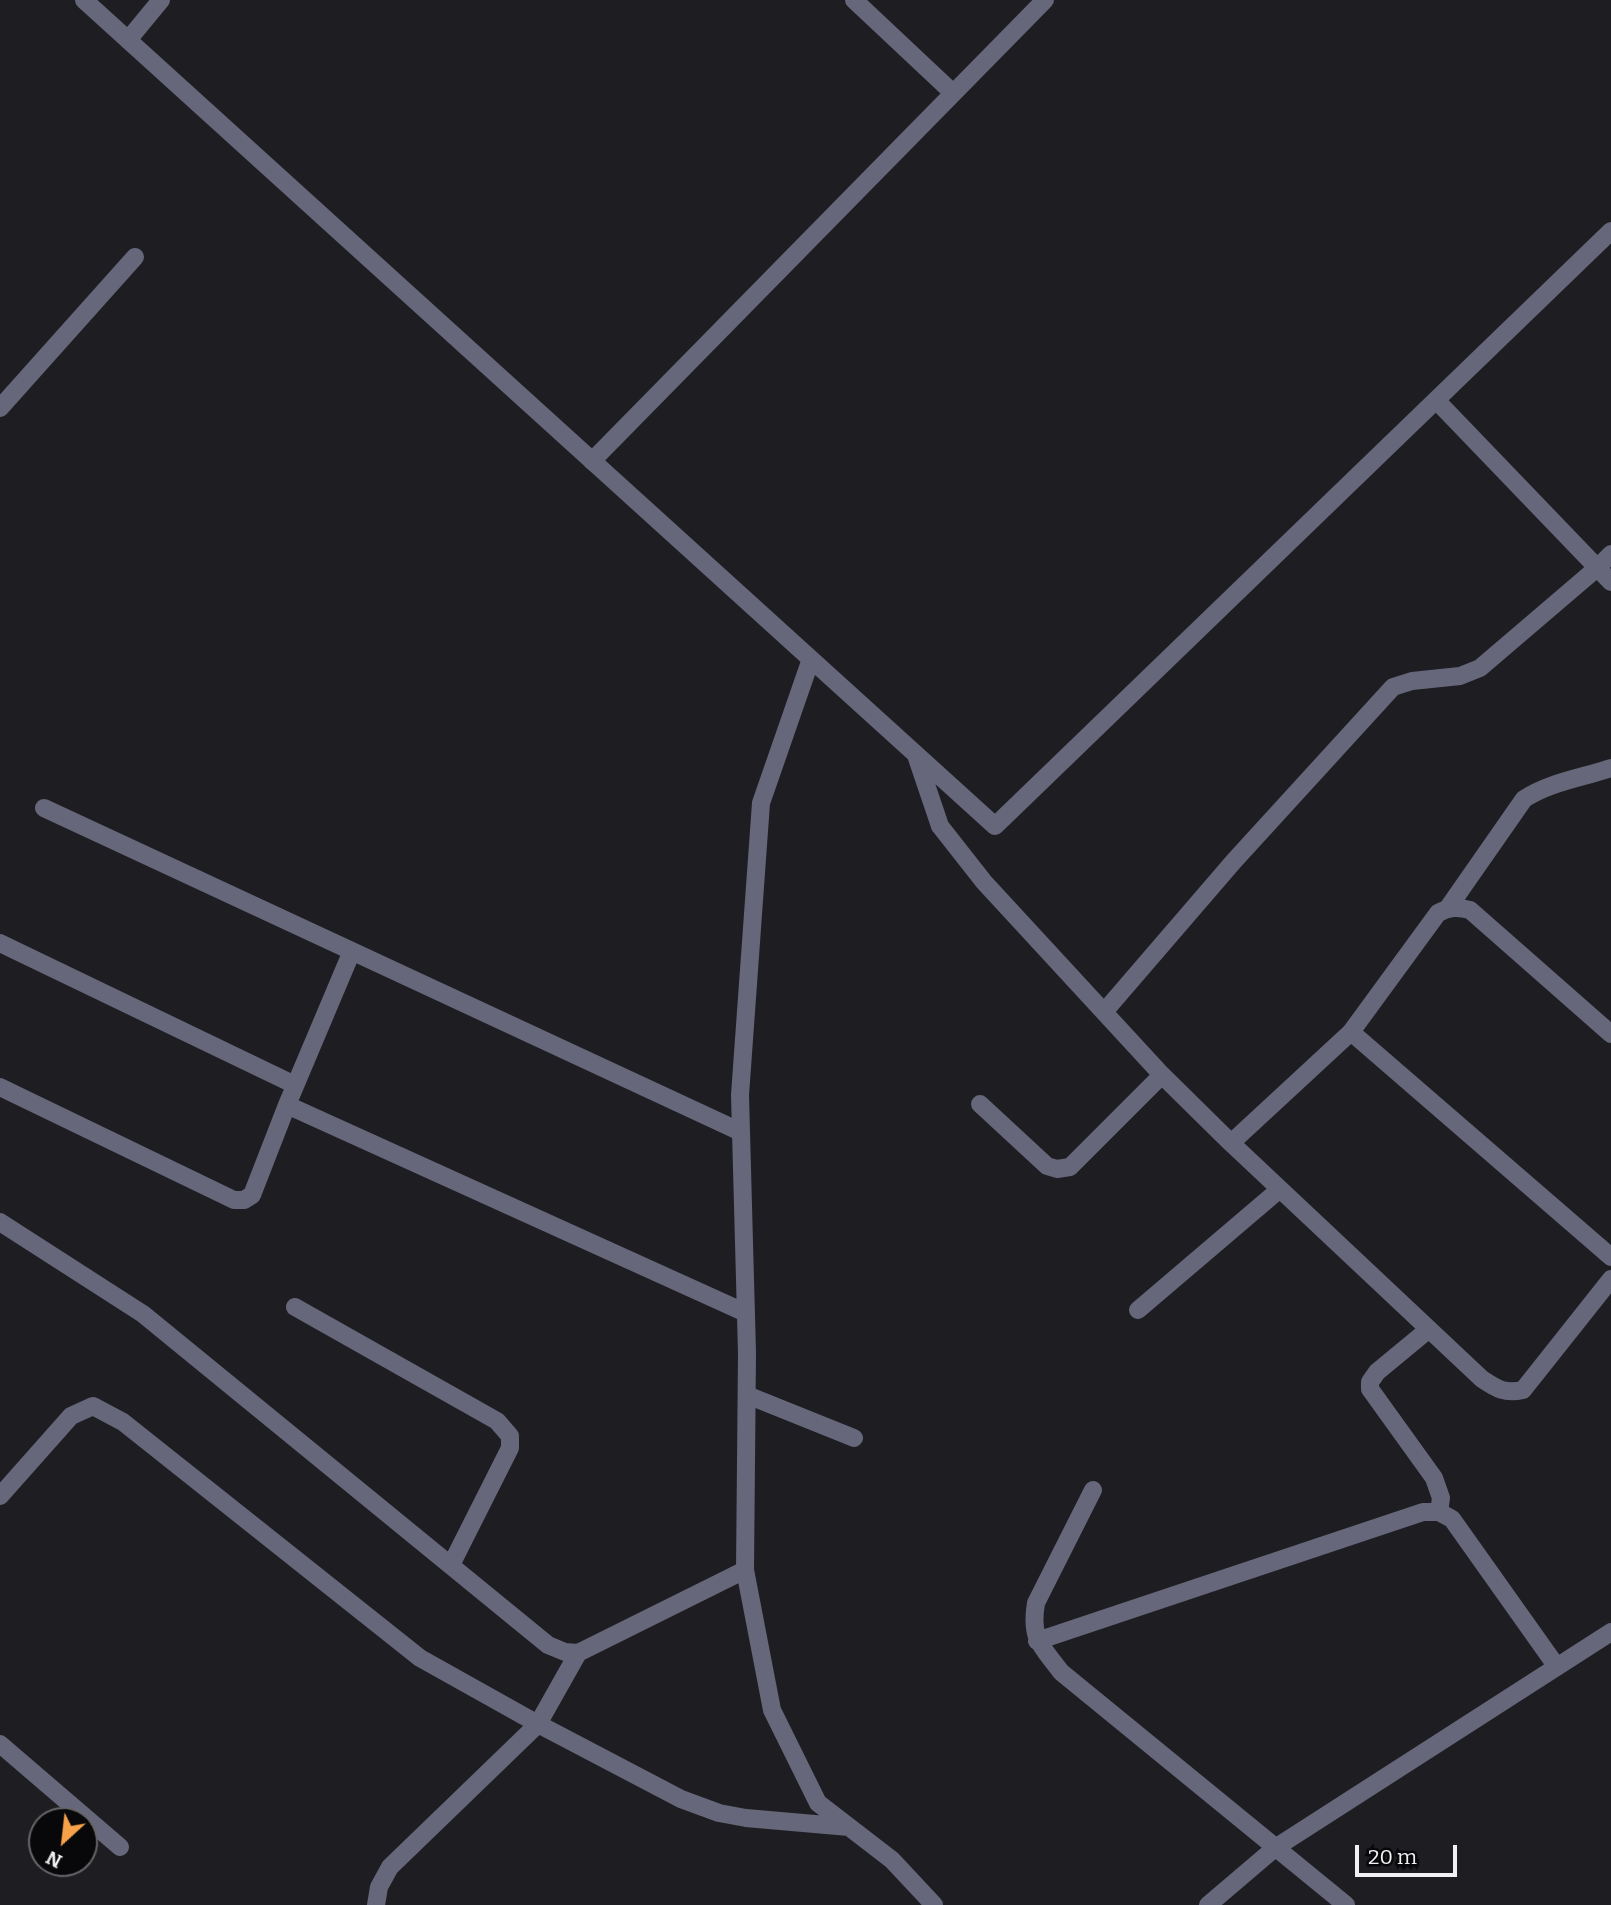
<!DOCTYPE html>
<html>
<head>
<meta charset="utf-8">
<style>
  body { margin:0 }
  #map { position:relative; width:1611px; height:1905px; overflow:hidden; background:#1e1e22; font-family:Bitter,serif }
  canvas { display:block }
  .north { position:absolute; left:28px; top:1807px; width:70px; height:70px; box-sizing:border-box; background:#08080a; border:2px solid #656568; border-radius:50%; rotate:207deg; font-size:19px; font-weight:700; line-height:28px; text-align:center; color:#f1f1f4 }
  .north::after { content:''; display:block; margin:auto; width:24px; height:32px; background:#f7a248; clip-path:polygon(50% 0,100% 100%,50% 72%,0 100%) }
  .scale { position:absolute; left:1355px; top:1845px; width:102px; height:32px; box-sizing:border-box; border:4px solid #f1f1f4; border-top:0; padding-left:9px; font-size:21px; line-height:24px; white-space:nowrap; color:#f1f1f4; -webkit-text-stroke:5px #08080a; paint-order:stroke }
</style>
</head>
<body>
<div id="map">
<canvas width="1611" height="1905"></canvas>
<div class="north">N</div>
<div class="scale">20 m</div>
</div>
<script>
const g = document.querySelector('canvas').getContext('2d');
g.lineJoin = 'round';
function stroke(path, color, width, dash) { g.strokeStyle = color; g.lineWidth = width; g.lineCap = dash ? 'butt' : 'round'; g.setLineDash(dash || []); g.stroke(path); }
const service = new Path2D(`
  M854,0L953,93
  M128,40L161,0
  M0,408L135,257
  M592,461L1045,0
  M0,1496L71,1416L93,1406L123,1422L420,1658L538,1724
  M0,1744L120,1847`);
const minor = new Path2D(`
  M84,0L995,826L1611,231
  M1436,400L1611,582
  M811,659L761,803L740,1095L747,1353L745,1570L772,1710L818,1803L892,1860L934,1905
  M917,758L940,826L984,882L1162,1075L1231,1143L1482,1379C1497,1389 1505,1394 1523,1390L1611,1279
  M44,808L741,1132
  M1448,908L1524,799C1550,782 1581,778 1611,768
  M0,943L295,1085
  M1104,1012L1234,861L1393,687L1412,681L1460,676L1480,668L1597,568L1611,554
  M1351,1032L1611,1257
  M0,1087L234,1200H244L252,1195L287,1105L352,951
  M980,1104L1047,1166L1057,1169L1070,1167L1162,1075
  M287,1105L746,1313
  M1231,1143L1351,1032L1438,913C1449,907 1458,907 1470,910L1611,1034
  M0,1222L143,1314L548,1645L565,1652L578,1653L745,1570
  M295,1307L497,1421L510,1436V1448L451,1565
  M1138,1310L1280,1189
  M1429,1329L1377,1372L1370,1382V1389L1434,1478L1441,1498L1439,1512
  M747,1395L854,1438
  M1093,1490L1036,1603C1030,1639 1041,1645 1061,1672L1346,1905
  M1037,1641L1423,1512H1439L1452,1519L1557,1667
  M538,1724L681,1799L719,1813L746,1818L849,1827
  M376,1905L379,1887L390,1867L538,1724L578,1653
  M1208,1905L1275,1848L1611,1632`);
stroke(service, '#66677b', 18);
stroke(minor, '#66677b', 18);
</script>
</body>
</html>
